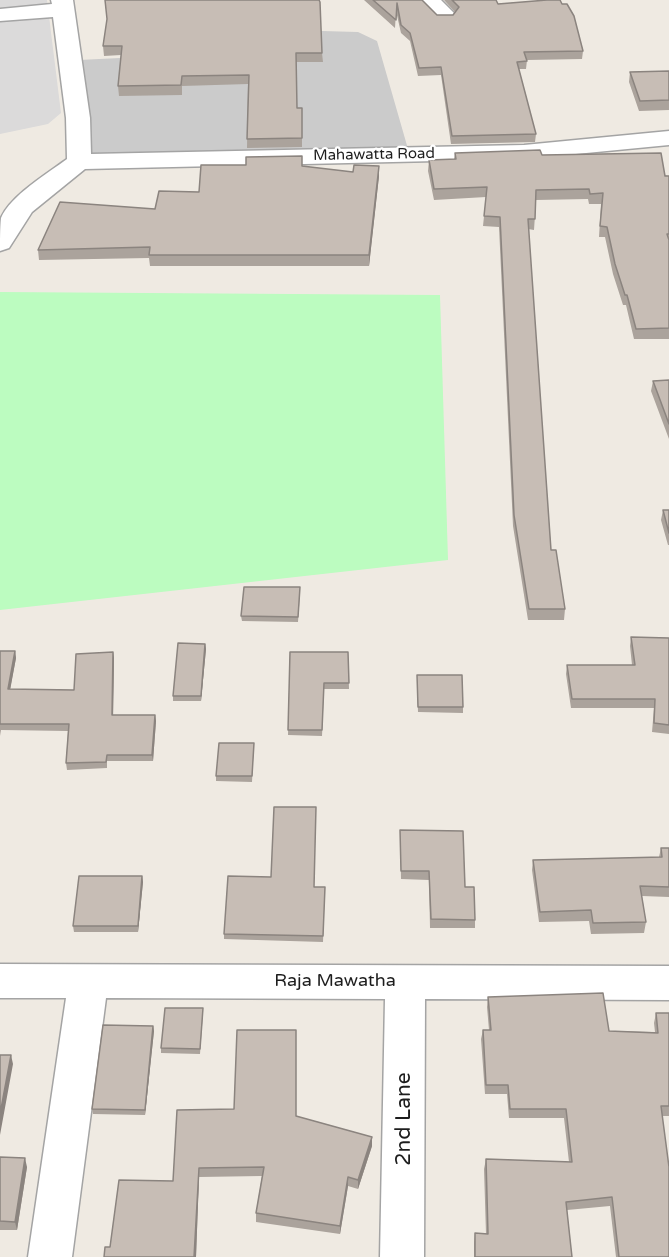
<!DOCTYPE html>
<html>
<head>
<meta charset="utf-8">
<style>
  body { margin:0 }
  canvas { display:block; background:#efeae2 }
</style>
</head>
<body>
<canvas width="669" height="1257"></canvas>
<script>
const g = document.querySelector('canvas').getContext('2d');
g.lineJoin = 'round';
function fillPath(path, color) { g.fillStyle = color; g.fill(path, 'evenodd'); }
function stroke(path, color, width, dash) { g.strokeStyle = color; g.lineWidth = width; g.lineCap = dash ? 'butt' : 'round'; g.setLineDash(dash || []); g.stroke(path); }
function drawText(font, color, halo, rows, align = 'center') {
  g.font = font + ' "Varela Round",sans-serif'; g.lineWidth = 4.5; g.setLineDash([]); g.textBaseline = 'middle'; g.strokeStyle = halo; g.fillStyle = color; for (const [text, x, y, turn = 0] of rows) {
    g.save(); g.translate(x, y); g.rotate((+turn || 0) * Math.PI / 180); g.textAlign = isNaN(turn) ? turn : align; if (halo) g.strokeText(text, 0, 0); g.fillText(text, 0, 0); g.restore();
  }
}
const residential = new Path2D(`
  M0,0H47L61,113L48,124L0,134Z`);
const religious = new Path2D(`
  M286,30L358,32L377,41L408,149L92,161L79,60L160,56Z`);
const park = new Path2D(`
  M0,292L440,295L448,560L0,610Z`);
const minor = new Path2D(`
  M51,0H73L90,118L91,154L524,145L669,131V145L524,159L85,169L32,212L9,248L0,251C0,241 0,227 1,218C10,196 48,173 67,159L66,118L53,17L0,21V9L52,4Z
  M417,0H441L456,15L453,20H437Z
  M0,964L669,966V1000L425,999L424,1257H380L385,999L106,998L72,1257H28L66,998H0Z`);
const wall = new Path2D(`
  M364,0H422L437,15H453L455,12L444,0H496L498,4L583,51L582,59L527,60L526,69H519L536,134L535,142L451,144L441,75L418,76L410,41L401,33L396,11L395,28Z
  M107,20L322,53L323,62H296L297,108H302V147L247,148L248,84L182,86V95L119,96L118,86L121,55L104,56L103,46Z
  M669,71V110L639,111L629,82L630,72Z
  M455,153L542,155L669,176V339H634L626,305H623L613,274L605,237H599L601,204H589L588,199L536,200L534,230L528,229L551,550L565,609L564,620H528L513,526L499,227L483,226L486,197L434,200L428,171L429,160L454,159Z
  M302,166L379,176L369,266H150L149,258L39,260L38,250L155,209L199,192Z
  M669,380V439L651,391L653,381Z
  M663,510H669V545H668L661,520Z
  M300,593L298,622L242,621L241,616Z
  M631,637L669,638V734L652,732L654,708H571L566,674L567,665H632L630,646Z
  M205,644L206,649L201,701H173V696Z
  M0,651H15L16,658L10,689L74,690L113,652L114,658L113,715H155L156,721L153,761H107V768L67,770L66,763L68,731L1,730L0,736Z
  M290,652H348L349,689H324L322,736L288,735Z
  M417,680L463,707V713L418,712Z
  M254,743L252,782L216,781V776Z
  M400,830L465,887L475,920V928H430L429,880L401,879Z
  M661,848H669V897L642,896L646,922L644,933L591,934L589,921L539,922L532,870L533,860L659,857Z
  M142,876L143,882L138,932H74L73,926Z
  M314,887H325L323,942L224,939V934Z
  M488,997L609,1031L655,1032L654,1023L656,1013H669V1116H662L669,1257H616L610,1206L567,1210L572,1257H474V1243L475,1233L486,1234L484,1169L486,1159L569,1162L564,1118H509L507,1094H485L481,1039L483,1030H489L487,1007Z
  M203,1013L200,1054L161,1053V1048Z
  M153,1026L154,1031L145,1115L93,1114L92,1109Z
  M296,1116L372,1137V1146L358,1189L348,1186L340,1234L256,1222V1213L262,1176L199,1177L196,1257H104L110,1247L173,1181Z
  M0,1157L27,1167L17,1230H0Z`);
const shadedWall = new Path2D(`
  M379,166V176L369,266V255Z
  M205,644L206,649L201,701V696Z
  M15,651L16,658L9,696L8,689Z
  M113,652L114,658L113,721L112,715Z
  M155,715L156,721L153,761L152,755Z
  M142,876L143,882L138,932V926Z
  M153,1026L154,1031L145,1115V1110Z
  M11,1055L13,1064L0,1135V1114Z
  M372,1137V1146L358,1189V1180Z
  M25,1158L27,1167L17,1230L15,1222Z
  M199,1168V1177L196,1257H194Z
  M348,1177V1186L340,1234V1226Z`);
const building = new Path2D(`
  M105,0H319L320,2L322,53H296L297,108H302V138L247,139L249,75L182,76L181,85L118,86L122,46H103L107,19Z
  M373,0H422L437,15H453L459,7L452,0H496L498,4L547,0H560L562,4H567L574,16L583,51L524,52L527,61L517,62L536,134L452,136L441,67L419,68L410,33L401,25L397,3L396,20Z
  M669,71V100L640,101L630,72Z
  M540,150L542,155L661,153L665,176H669V234H667L669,240V328L636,329L627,295H625L615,264L607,227L600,226L603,193L590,194L589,189L536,190L535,219H528L551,550H556L565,609H529L514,515L500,217L484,216L487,187L434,189L429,160L456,159L455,153Z
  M302,156V166L353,172L354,165L379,166L369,255H149L150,247L38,250L60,202L155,209L159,191L199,192L201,165H246V157Z
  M669,380V424L653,381Z
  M663,510H669V533Z
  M244,587H300L298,617L241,616Z
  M631,637L669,638V725L654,723L655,699H572L567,665H635Z
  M178,643L205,644L201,696H173Z
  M0,651H15L8,689L74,690L76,654L113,652L112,715H155L152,755H107L106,762L66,763L69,724H0Z
  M290,652H348L349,683H324L322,730H288Z
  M417,675H462L463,707H418Z
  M219,743H254L252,776H216Z
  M274,807H316L314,887H325L323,936L224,934L228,876L271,877Z
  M400,830L463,831L465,887H474L475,920L431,919L429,871H401Z
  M661,848H669V887L640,886L646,922L593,923L591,910L540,912L533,860L662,857Z
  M79,876H142L138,926H73Z
  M603,993L609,1031L658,1033L656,1013H669V1106H661L669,1167V1257H619L612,1197L566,1202L572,1257H475V1233L488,1234L486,1159L572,1162L566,1109H510L508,1085H486L483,1030H491L488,997Z
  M165,1008H203L200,1049L161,1048Z
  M103,1025L153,1026L145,1110L92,1109Z
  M237,1030H296V1116L372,1137L358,1180L348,1177L340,1226L256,1213L264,1167L199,1168L194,1257H104L105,1247H110L119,1180L173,1181L177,1110L234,1109Z
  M0,1055H11L0,1114Z
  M0,1157L25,1158L15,1222L0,1221Z`);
const farStreetnames = [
  ["Mahawatta Road",374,155,-1]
];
const streetNames = [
  ["Raja Mawatha",335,981]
];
const nearStreetnames = [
  ["2nd Lane",404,1119,-90]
];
fillPath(residential, '#dbdada');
fillPath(religious, '#cbcbcb');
fillPath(park, '#bcfcc0');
stroke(minor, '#a4a4a4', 3);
fillPath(minor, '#fff');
fillPath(wall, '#aba39c');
fillPath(shadedWall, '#8b847f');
fillPath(building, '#c7bdb5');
stroke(building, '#8b847f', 1.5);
drawText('15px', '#1d1d1d', '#fff', farStreetnames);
drawText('18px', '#1d1d1d', '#fff', streetNames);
drawText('21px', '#1d1d1d', '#fff', nearStreetnames);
</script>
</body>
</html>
